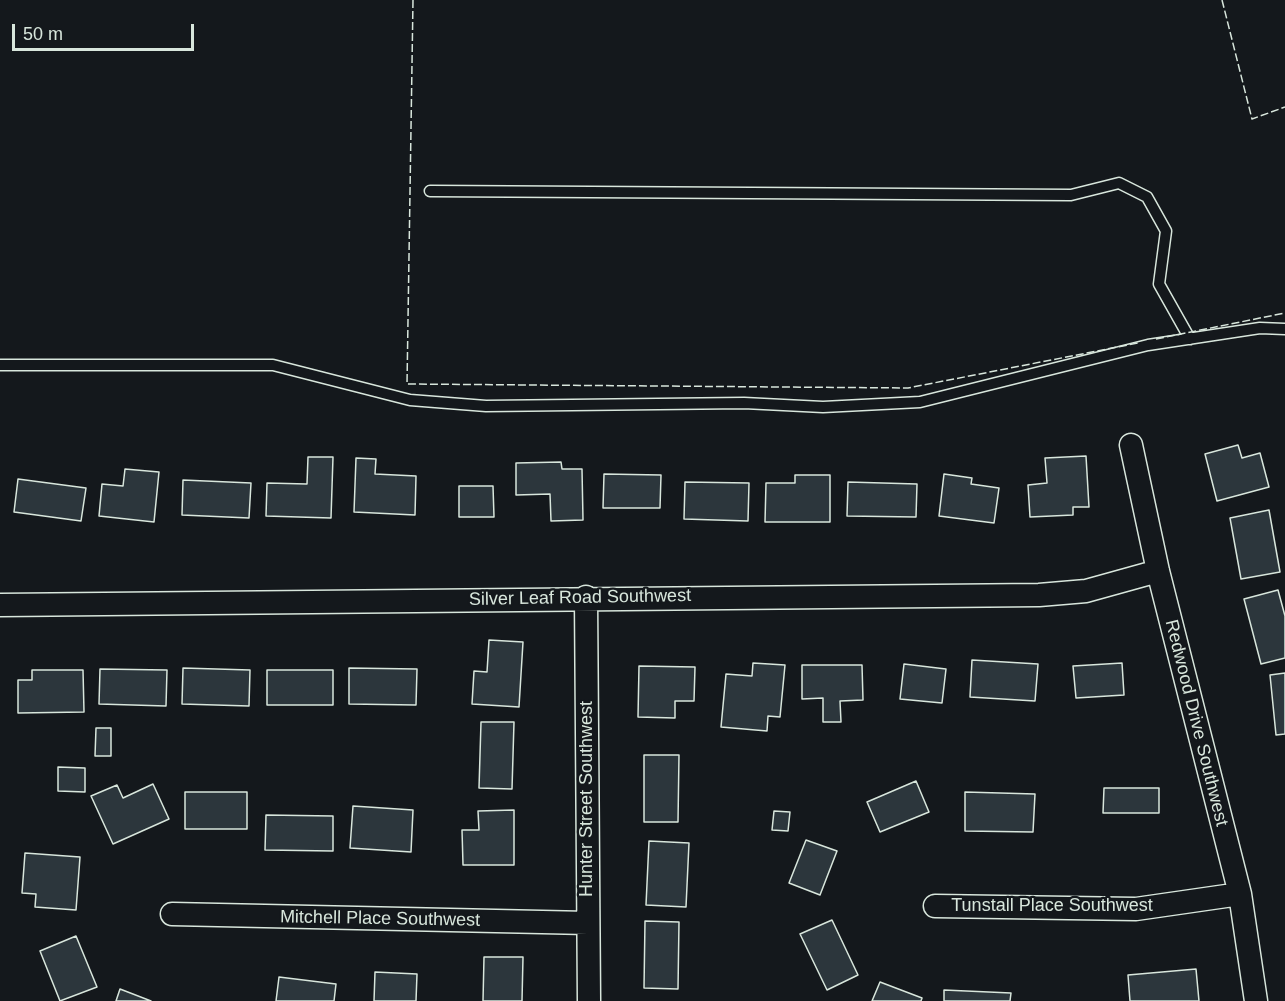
<!DOCTYPE html>
<html>
<head>
<meta charset="utf-8">
<style>
  body { margin:0 }
  #map { position:relative; width:1285px; height:1001px; overflow:hidden; background:#14181c; font-family:Arial,sans-serif }
  canvas { display:block }
  .scale { position:absolute; left:12px; top:24px; width:182px; height:27px; box-sizing:border-box; border:3px solid #d8e6dc; border-top:0; padding-left:8px; font-size:18px; line-height:21px; white-space:nowrap; color:#d8e6dc; -webkit-text-stroke:4px #14181c; paint-order:stroke }
</style>
</head>
<body>
<div id="map">
<canvas width="1285" height="1001"></canvas>
<div class="scale">50 m</div>
</div>
<script>
const g = document.querySelector('canvas').getContext('2d');
g.lineJoin = 'round';
function fillPath(path, color) { g.fillStyle = color; g.fill(path, 'evenodd'); }
function stroke(path, color, width, dash) { g.strokeStyle = color; g.lineWidth = width; g.lineCap = dash ? 'butt' : 'round'; g.setLineDash(dash || []); g.stroke(path); }
function drawText(font, color, halo, rows, align = 'center') {
  g.font = font + ' Arial,sans-serif'; g.lineWidth = 4.5; g.setLineDash([]); g.textBaseline = 'middle'; g.strokeStyle = halo; g.fillStyle = color; for (const [text, x, y, turn = 0] of rows) {
    g.save(); g.translate(x, y); g.rotate((+turn || 0) * Math.PI / 180); g.textAlign = isNaN(turn) ? turn : align; if (halo) g.strokeText(text, 0, 0); g.fillText(text, 0, 0); g.restore();
  }
}
const building = new Path2D(`
  M1238,445L1242,458L1260,453L1269,487L1217,501L1205,454Z
  M1086,456L1089,507H1073V515L1030,517L1028,485L1047,483L1045,458Z
  M308,457H333L331,518L266,516L267,483L307,484Z
  M356,458L376,459L375,474L416,476L415,515L354,512Z
  M561,462L562,469H582L583,520L551,521L550,494L516,495V463Z
  M125,469L159,472L154,522L99,516L102,484L123,486Z
  M604,474L661,475L660,508H603Z
  M944,474L972,478L971,484L999,488L994,523L939,516Z
  M795,475H830V522H765L766,483H795Z
  M18,479L86,488L81,521L14,512Z
  M183,480L251,483L249,518L182,515Z
  M685,482L749,483L748,521L684,519Z
  M848,482L917,484L916,517L847,516Z
  M459,486H493L494,517H459Z
  M1269,510L1280,572L1241,579L1230,518Z
  M1278,590L1285,616V658L1261,664L1244,599Z
  M489,640L523,642L519,707L472,704L474,671L487,672Z
  M972,660L1038,664L1035,701L970,697Z
  M753,663L785,665L780,717L768,716L767,731L721,727L726,674L752,676Z
  M1122,663L1124,695L1076,698L1073,666Z
  M904,664L946,669L942,703L900,699Z
  M802,665H862L863,700L840,701L841,722H823V698L802,699Z
  M639,666L695,667L694,701H675V718L638,717Z
  M183,668L250,670L249,706L182,704Z
  M349,668L417,669L416,705L349,704Z
  M100,669L167,670L166,706L99,704Z
  M32,670H83L84,712L18,713V680H32Z
  M267,670H333V705H267Z
  M1285,673V734L1276,735L1270,675Z
  M481,722H514L512,789L479,788Z
  M96,728H111V756H95Z
  M644,755H679L678,822H644Z
  M58,767L85,768V792L58,791Z
  M916,781L929,812L880,832L867,802Z
  M153,784L169,819L113,844L91,796L117,785L123,798Z
  M1104,788H1159V813H1103Z
  M185,792H247V829H185Z
  M965,792L1035,794L1033,832L965,831Z
  M353,806L413,810L411,852L350,848Z
  M514,810V865H463L462,830H479L478,811Z
  M774,811L790,812L788,831L772,830Z
  M266,815L333,816V851L265,850Z
  M806,840L837,851L820,895L789,883Z
  M649,841L689,843L686,907L646,905Z
  M25,853L80,857L76,910L35,907L36,894L22,893Z
  M832,920L858,975L827,990L800,934Z
  M645,921L679,922L678,989L644,988Z
  M76,936L97,987L60,1001L40,951Z
  M484,957H523L522,1001H483Z
  M1196,969L1199,1001H1130L1128,975Z
  M375,972L417,974L416,1001H374Z
  M279,977L336,984L334,1001H276Z
  M880,982L922,998L921,1001H872Z
  M120,989L151,1001H116Z
  M944,990L1011,993L1010,1001H944Z`);
const service = new Path2D(`
  M430,191L1071,195L1119,183L1147,197L1166,231L1159,284L1190,339
  M0,365H273L410,400L486,406L744,403L823,407L920,402L1148,345L1260,328L1285,329`);
const minor = new Path2D(`
  M1131,445L1158,571L1240,894L1256,1001
  M586,597L589,1001
  M0,605L1039,595L1086,591L1158,571
  M935,906L1136,909L1240,894
  M172,914L588,923`);
const fence = new Path2D(`
  M413,0L407,384L908,388L1138,343
  M1222,0L1252,119L1285,107
  M1156,339L1285,313`);
const streetNames = [
  ["Silver Leaf Road Southwest",580,598,-1],
  ["Redwood Drive Southwest",1196,723,76],
  ["Hunter Street Southwest",587,799,-90],
  ["Tunstall Place Southwest",1052,906],
  ["Mitchell Place Southwest",380,919,1]
];
fillPath(building, '#2c363c');
stroke(building, '#d8e6dc', 1.5);
stroke(service, '#d8e6dc', 13);
stroke(minor, '#d8e6dc', 25);
stroke(service, '#14181c', 10);
stroke(minor, '#14181c', 22);
stroke(fence, '#d8e6dc', 1.5, [8, 3]);
drawText('18px', '#d8e6dc', '#14181c', streetNames);
</script>
</body>
</html>
